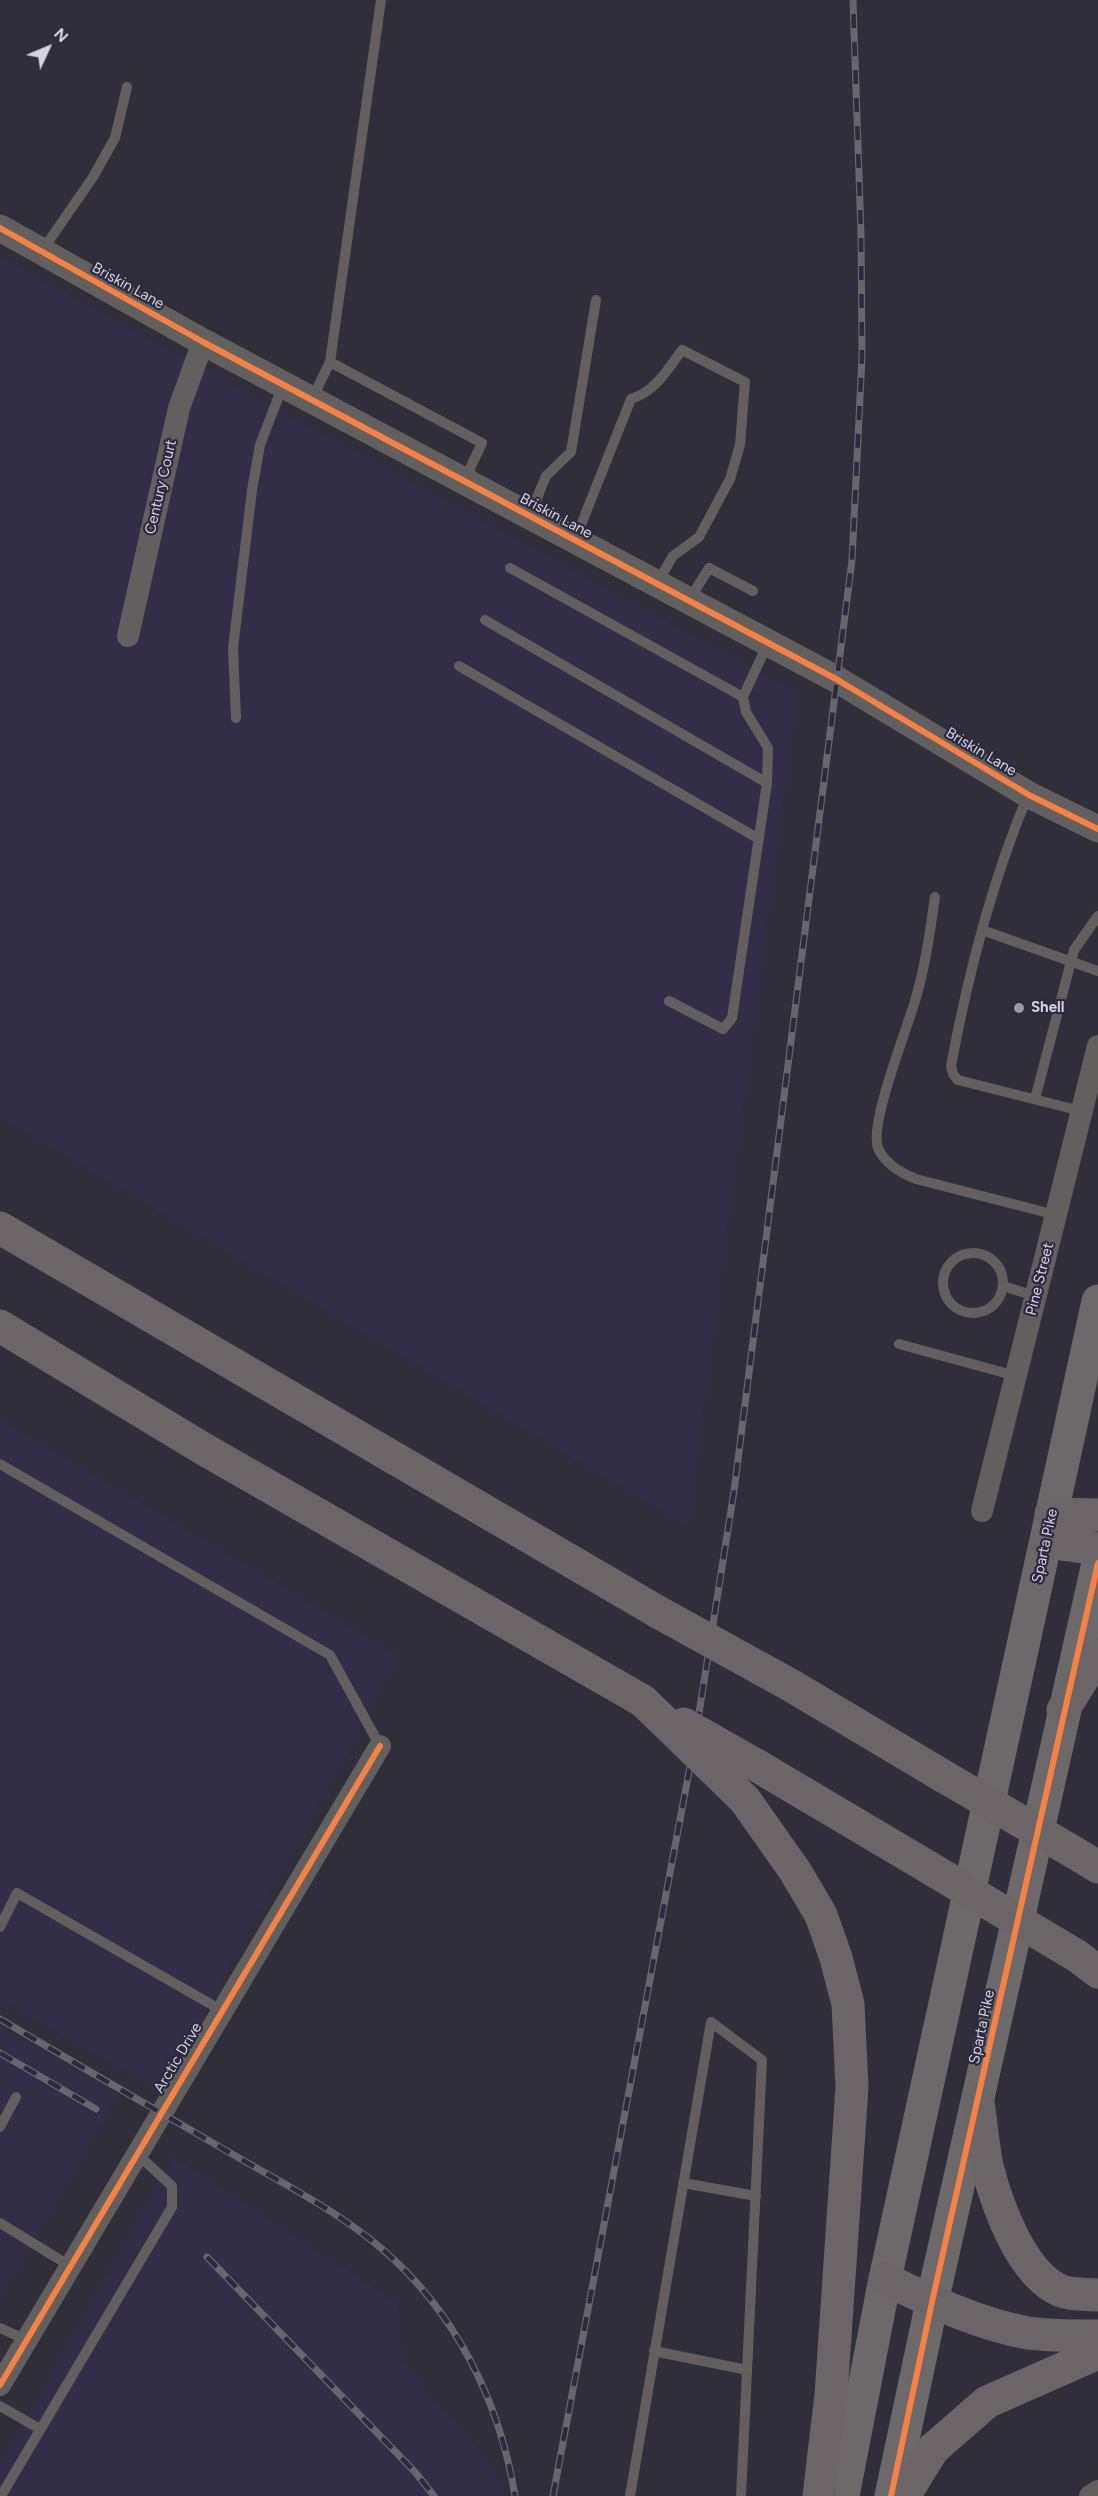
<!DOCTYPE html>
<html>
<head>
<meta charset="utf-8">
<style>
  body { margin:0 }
  #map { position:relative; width:1098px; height:2496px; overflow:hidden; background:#302e39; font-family:Figtree,sans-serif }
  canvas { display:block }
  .north { position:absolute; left:18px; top:18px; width:60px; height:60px; -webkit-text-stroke:4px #2d293e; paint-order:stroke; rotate:46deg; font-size:16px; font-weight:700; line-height:24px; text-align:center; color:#d6d3e1 }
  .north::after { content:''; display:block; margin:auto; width:21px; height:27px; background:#d6d3e1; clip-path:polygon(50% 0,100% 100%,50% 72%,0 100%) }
</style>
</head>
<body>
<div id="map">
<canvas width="1098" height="2496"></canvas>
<div class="north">N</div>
</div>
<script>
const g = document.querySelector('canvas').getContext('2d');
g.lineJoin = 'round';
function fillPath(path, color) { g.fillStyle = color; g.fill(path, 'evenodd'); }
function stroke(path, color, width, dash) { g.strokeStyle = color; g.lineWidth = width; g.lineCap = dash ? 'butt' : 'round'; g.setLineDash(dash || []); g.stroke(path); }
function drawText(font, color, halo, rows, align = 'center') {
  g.font = font + ' Figtree,sans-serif'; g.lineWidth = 4.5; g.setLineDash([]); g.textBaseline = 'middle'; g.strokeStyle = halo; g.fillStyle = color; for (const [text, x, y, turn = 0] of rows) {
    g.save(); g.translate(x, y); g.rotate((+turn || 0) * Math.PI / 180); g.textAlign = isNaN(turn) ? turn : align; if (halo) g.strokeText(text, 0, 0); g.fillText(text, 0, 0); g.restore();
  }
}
const built = new Path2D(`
  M0,257L798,693L688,1527L0,1117Z
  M0,1419L400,1656L162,2092L0,2000Z
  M0,2027L119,2095L0,2298Z
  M173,2156L399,2304L402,2362L492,2465L504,2496H0V2466Z`);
const service = new Path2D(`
  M42,251L93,177L115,138L127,87
  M330,362L381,0
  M312,399L330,362L482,443L464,481
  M530,515L546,476L571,452L596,300
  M575,540L631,399C656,391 667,370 682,350L745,382L740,445L730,479L699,537L673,556L657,583
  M510,568L743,697
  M689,600L709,568L753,591
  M485,620L767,783
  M459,666L759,839
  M236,718L233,648L252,490L260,445L283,385
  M1028,795C992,881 968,974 951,1066L953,1074L958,1080L1081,1111
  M935,897C930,932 925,968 915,1001C907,1029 869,1124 878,1148C885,1164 901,1173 916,1179L1056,1215
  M982,930L1098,971
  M669,1001L723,1029L732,1018L767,783L768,748L746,712L743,697L768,643
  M1035,1099L1074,950L1098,916
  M943 1283a30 30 0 1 1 60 0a30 30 0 1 1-60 0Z
  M1003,1286L1035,1296
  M899,1344L1016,1376
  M0,1464L330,1655L380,1746
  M0,1927L17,1893L221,2010
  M0,2127L16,2097
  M683,2183L756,2196
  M0,2223L70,2266
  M0,2328L27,2340
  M654,2351L747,2370
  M0,2406L40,2429
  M1,2496L172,2207V2186L137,2154
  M630,2496L711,2022L762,2060L741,2496`);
const minor = new Path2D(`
  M128,636L179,408L203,342
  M982,1511L1098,1046
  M0,2385L380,1746
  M1090,2496L1098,2491`);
const tertiary = new Path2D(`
  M0,228L203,342L836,679L1029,795L1098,829`);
const primary = new Path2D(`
  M843,2496L885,2279L1098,1301
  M891,2496L932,2302L1098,1563`);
const motorway = new Path2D(`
  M0,1228L658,1612
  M0,1326L202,1448L643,1701
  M1051,1514L1098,1515
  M1046,1542L1098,1549
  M792,1686L943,1776
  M1063,1710L1098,1654
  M756,1765L928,1867
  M745,1800L795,1871L821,1915L836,1958L848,2004L852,2087L831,2395L819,2496
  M1075,1853L1098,1867
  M1077,1956L1098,1972
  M978,2102C981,2123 983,2145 987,2166C997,2205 1021,2274 1061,2291C1071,2295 1087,2294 1098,2295
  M885,2279C930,2301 978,2324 1028,2333C1051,2336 1075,2336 1098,2336
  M904,2496L933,2449L987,2402L1098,2353`);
const rail = new Path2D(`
  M0,2019C73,2062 147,2105 220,2147C274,2179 334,2208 382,2249C455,2311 500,2402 515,2496
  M0,2053L96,2109
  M207,2257L415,2472L434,2496
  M553,2496L694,1745L734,1491L852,560L862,357L861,234L853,0`);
const motorwayBridge = new Path2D(`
  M658,1612L792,1686
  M643,1701L745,1800
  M684,1724L756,1765
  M943,1776L1075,1853
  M928,1867L1077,1956`);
const cycleway = new Path2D(`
  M0,228L203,342L836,679L1029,795L1098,829
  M0,2385L380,1746
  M891,2496L932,2302L1098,1563`);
const markers = [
  [1019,1008,6,"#9c99a6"]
];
const streetNames = [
  ["Briskin Lane",128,286,29],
  ["Century Court",161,487,-77],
  ["Briskin Lane",556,516,28],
  ["Briskin Lane",981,752,31],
  ["Pine Street",1040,1279,-76],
  ["Sparta Pike",1045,1546,-78],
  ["Sparta Pike",982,2027,-78],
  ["Arctic Drive",178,2058,-59]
];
const poiNames = [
  ["Shell",1031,1008]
];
fillPath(built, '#332e47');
stroke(service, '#635f5f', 10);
stroke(minor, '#635f5f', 22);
stroke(tertiary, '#635f5f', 27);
stroke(primary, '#6d696a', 33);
stroke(motorway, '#6b6568', 33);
stroke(rail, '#68666b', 7);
stroke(rail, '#2d293e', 4.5, [14]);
stroke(motorwayBridge, '#6b6568', 33);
stroke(cycleway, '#f48246', 6);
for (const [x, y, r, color] of markers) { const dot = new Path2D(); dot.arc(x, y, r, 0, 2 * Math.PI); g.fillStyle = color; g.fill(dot); stroke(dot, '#2d293e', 2); }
drawText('15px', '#d6d3e1', '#2d293e', streetNames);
drawText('bold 15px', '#d6d3e1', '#2d293e', poiNames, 'left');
</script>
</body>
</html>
